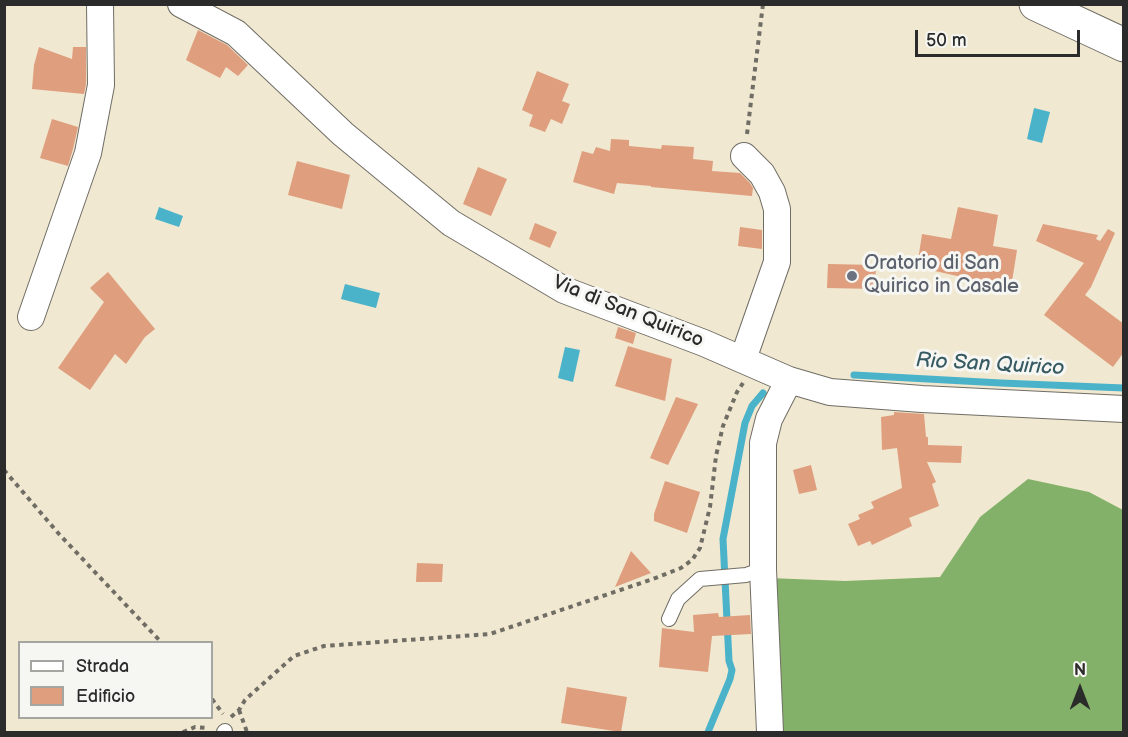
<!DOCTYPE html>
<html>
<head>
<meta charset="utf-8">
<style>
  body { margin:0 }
  #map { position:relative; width:1128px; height:737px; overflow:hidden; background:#f0e8d1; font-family:"Balsamiq Sans",sans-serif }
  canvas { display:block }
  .frame { position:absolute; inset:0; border:6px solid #2b2b2b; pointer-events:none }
  .legend { position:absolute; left:18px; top:641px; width:195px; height:78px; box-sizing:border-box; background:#f6f6f2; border:2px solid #a5a5a2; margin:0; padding:8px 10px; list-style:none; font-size:18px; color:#2b2b2b }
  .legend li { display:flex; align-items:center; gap:12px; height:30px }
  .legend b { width:30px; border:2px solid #a5a5a2 }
  .north { position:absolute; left:1050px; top:659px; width:60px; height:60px; -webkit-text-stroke:4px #f6f6f2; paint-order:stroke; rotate:0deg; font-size:16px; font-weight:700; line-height:24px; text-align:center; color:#2b2b2b }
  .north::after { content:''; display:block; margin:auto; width:21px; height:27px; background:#2b2b2b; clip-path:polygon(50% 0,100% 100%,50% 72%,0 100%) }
  .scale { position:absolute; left:915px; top:30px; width:165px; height:27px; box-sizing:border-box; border:3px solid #2b2b2b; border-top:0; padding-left:8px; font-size:18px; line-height:21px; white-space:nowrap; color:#2b2b2b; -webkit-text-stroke:4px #f6f6f2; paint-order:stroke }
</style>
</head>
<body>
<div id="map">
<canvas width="1128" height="737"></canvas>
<div class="frame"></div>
<ul class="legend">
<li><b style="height:8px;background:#fff"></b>Strada</li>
<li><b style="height:16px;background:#df9e7d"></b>Edificio</li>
</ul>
<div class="north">N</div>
<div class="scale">50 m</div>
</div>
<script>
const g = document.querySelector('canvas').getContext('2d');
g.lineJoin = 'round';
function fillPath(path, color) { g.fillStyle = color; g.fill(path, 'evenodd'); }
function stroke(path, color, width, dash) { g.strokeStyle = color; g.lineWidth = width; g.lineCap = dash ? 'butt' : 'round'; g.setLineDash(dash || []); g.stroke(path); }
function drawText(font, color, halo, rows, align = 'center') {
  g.font = font + ' "Balsamiq Sans",sans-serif'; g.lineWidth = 6; g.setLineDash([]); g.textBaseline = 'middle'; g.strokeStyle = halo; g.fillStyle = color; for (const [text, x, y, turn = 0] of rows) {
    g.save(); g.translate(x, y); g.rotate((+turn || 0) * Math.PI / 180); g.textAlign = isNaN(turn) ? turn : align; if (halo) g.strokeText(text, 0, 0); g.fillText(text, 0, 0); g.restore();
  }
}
const forest = new Path2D(`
  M1028,479L1089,492L1123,510V732H778L769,578L845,581L940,577L980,517Z`);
const water = new Path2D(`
  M1034,108L1050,112L1042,143L1027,139Z
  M159,207L183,216L179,227L155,219Z
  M345,284L380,293L376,308L341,299Z
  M565,347L580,350L573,382L558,378Z`);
const stream = new Path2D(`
  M854,375L1001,383L1124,388
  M708,732L730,679L732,670L729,661L723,539L745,423L752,406L763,393`);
const building = new Path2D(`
  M198,30L227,45L248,65L238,76L226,67L220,78L186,60Z
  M39,47L72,59L73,47H86V84L84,94L32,89L34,65Z
  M537,71L569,84L562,101L570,104L562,124L551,119L545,132L529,126L533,115L522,110Z
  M52,119L78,127L73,149L68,166L40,158Z
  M611,139L629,140V146L661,149L662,145L694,147L693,159L713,161L712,171L740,173L750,183L753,188L752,196L651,187V186L617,183L614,194L573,182L582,151L593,154L596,147L610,151Z
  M297,161L350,175L342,209L288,195Z
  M478,167L507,179L491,216L463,204Z
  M958,207L998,215L993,246L1017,250L1011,288L917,267L922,234L951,239Z
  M535,223L557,232L550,248L529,239Z
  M1043,224L1098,235L1096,239L1100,241L1108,229L1115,233L1091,287L1085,295L1124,324V352L1113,367L1044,315L1084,263L1036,241Z
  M740,227L762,230V249L738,246Z
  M828,264L876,265L875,289L827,288Z
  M108,272L155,329L145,337L126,364L115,354L90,390L58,368L104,302L90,288Z
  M618,327L636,333L633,344L615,338Z
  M628,346L672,359L665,401L615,386Z
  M676,397L698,404L668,465L650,458Z
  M894,412L924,414L926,437H928V445L962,446L961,463L927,462L936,482L932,484L939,506L909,518L912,526L872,545L870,541L858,546L848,524L860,519L858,515L874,508L871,502L902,488L897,448L882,450L881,417L894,415Z
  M811,465L817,490L799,494L793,470Z
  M665,481L700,492L687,533L654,521V514Z
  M631,551L651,573L615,587Z
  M417,563L443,564L442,582H416Z
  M718,613L719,617L750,615L751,634L712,636L708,672L659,667L662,628L694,632L693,615Z
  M567,687L627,697L621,732L561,723Z`);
const path = new Path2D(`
  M747,134L763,4
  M4,470L59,534L161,642
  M212,699L223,714
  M239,710L247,732
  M231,717L239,710L245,700L294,656L324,646L490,634L653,579L681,568L692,560L700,548L710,507L716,456L723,426L737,392L743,383
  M183,732L195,727L208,728`);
const lane = new Path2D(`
  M669,619L678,599L700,579L746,575L763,569
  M224,732L225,731`);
const street = new Path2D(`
  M181,4L236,33L343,134L451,223L564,290L704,343L789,380L830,392L922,399L1124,409
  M31,317L88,153L101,85L100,4
  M743,359L777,262V209L772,192L762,174L744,156
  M770,732L763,569V443L769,419L789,380`);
const secondary = new Path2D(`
  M1036,4L1124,45`);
const markers = [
  [852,276,6,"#6b7280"]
];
const worshipNames = [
  ["Oratorio di San",864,264],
  ["Quirico in Casale",864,287]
];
const streetNames = [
  ["Via di San Quirico",628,312,22]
];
const waterNames = [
  ["Rio San Quirico",990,365,3]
];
fillPath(forest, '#84b169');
fillPath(water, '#4ab2c9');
stroke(stream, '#4ab2c9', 7);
fillPath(building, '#df9e7d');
stroke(lane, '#706d65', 16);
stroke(street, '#706d65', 28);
stroke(secondary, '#706d65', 35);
stroke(path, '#706d65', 4, [4.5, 4.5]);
stroke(lane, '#fff', 14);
stroke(street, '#fff', 26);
stroke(secondary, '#fff', 33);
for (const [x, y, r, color] of markers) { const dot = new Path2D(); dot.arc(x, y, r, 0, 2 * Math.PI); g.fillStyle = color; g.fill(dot); stroke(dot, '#f6f6f2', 2); }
drawText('20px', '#5b616d', '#f6f6f2', worshipNames, 'left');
drawText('20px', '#2b2b2b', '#f6f6f2', streetNames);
drawText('italic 21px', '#365a62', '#f6f6f2', waterNames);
</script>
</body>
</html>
